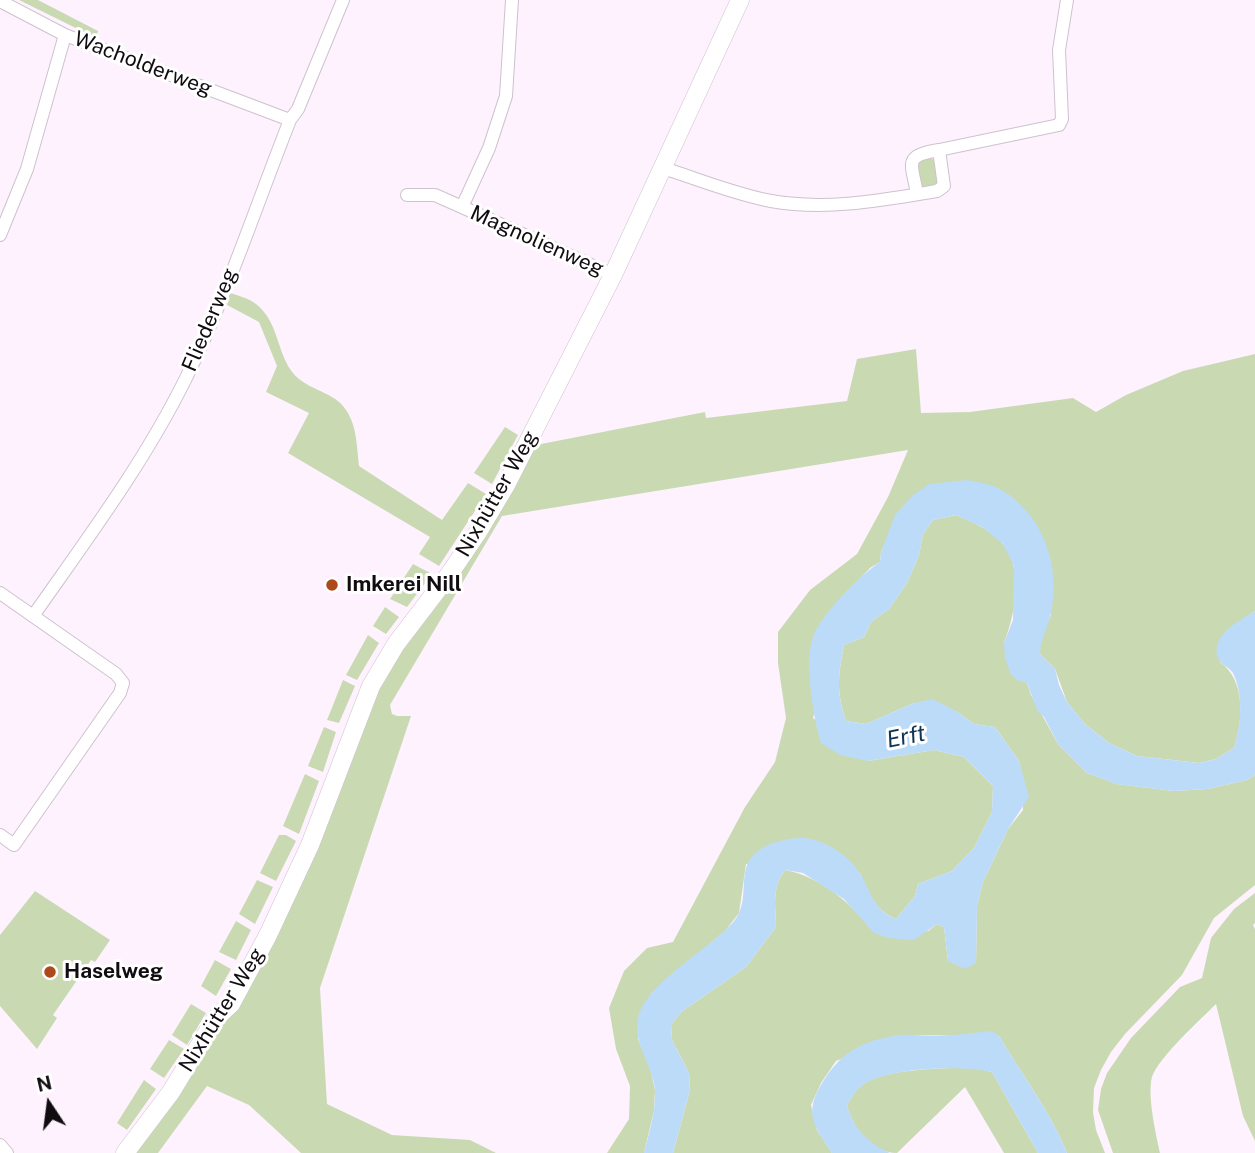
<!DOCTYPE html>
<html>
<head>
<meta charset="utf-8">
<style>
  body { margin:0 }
  #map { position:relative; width:1255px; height:1153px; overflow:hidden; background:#fff2ff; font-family:"Public Sans",sans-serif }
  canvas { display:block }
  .north { position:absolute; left:14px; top:1069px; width:70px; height:70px; -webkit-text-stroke:5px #fff; paint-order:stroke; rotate:347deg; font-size:19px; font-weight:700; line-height:28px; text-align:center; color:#100c10 }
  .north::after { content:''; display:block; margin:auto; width:24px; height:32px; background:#100c10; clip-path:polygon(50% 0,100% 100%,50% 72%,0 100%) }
</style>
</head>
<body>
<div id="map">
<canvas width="1255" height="1153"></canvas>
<div class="north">N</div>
</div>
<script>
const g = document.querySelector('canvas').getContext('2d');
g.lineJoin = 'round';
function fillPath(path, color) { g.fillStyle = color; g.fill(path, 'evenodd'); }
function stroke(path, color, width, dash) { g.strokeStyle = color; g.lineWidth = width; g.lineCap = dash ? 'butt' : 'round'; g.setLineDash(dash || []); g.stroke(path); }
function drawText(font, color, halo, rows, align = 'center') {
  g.font = font + ' "Public Sans",sans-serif'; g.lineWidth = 6; g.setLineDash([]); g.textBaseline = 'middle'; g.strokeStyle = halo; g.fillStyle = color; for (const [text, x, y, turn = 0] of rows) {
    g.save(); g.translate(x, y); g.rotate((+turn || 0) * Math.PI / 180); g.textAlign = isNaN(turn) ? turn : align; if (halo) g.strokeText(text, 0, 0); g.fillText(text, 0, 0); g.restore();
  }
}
const green = new Path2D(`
  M19,0H38L98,31L96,38Z
  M930,158L935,160L938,182L935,186L920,187L918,161Z
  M231,293C239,296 250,299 256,304C281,323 276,360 299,379C315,392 337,393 348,413C357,428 357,449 359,466L442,520L468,483L486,494L439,566L419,554L430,537L288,453L309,413L266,392L277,366L259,322L227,305Z
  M916,349L921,413L970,412L1073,398L1096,412L1126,395L1183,371L1255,354V611L1227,630L1220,662C1246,681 1243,720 1234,748L1216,759L1199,763L1137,756L1109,743L1085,724L1067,702L1055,669L1040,654V640L1051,615L998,488L889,534L881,552L880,562L870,568L848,591L813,718L868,761L934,750L964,757L993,786L992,812L974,848L952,871L918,884L915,896L896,919C876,911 868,893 860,873L746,864L739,913L726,930L651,994L639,1015L638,1039L650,1067L655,1090L654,1111L644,1153H607L629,1119L630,1086L616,1049L609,1008L624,971L647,948L673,942L745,807L775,762L786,718L778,663V632L810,590L857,554L888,497L908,450L502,516L390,705L392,714L397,716H411L320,988L327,1104L392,1135L470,1140L496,1153H301L249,1105L207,1086L158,1153H131L197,1064L378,690L401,650L536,445L705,412L706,418L847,401L857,359Z
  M505,427L518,435L492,484L474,473Z
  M956,515C972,522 990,529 1002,543C1025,569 1015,614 1004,643L1027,683L1031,695L1058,744L1087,773L1117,784L1174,791L1207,789L1247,780L1255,775V885L1214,918L1182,975L1125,1034L1111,1052L1101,1070L1094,1088L1093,1112L1096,1130L1105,1153H1067C1050,1111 1022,1075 999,1036L901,1035L836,1061L821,1083L811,1105L817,1130L832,1153H673L690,1090L689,1073L672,1040L671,1025L681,1012L746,967L776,927C776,906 771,888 785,870C815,875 847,899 866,923L928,931L937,924L944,927L948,961L976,963L977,906L983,882L1008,829L1023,810L1022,775L1019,761L995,727L974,724L956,711L914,703L866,724L846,721C836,692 838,675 844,645L864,637L871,622L889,609L907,583L919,555L923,534L933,520Z
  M413,564L432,574L407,607L390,599Z
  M385,607L399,617L386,634L373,626Z
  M368,635L379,643L357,680L346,675Z
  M343,680L355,686L339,723L327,720Z
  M324,727L336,732L323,772L308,766Z
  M305,774L319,781L299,834L283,826Z
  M279,835H286L296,841L276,881L260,873Z
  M257,880L273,887L255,924L239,914Z
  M35,891L110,940L95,962L91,960L53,1015L57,1018L37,1049L0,1006V935Z
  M1255,893V923L1253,925L1255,929V1141L1243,1116L1216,1004C1201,1019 1158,1058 1152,1077C1147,1095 1156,1135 1160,1153H1113L1098,1110L1101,1089L1107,1073L1131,1038L1180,987L1202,978L1211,938L1234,909Z
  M236,921L251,930L236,960L219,952Z
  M215,960L231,969L216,996L201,986Z
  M191,1004L206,1013L187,1045L172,1035Z
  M169,1040L184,1049L164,1078L150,1069Z
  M970,1067L992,1072L1038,1153H1004L965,1087L897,1153C871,1153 852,1127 847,1105C852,1097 856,1088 865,1083C891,1068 940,1069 970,1067Z
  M144,1080L156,1089L127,1130L117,1123Z`);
const water = new Path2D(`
  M967,480C977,482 989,484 998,488C1043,512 1061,566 1051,613C1048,628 1040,639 1040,654L1055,669L1059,685L1067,702L1085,724L1109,743L1137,756L1199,763L1216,759L1234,748C1241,725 1244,696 1233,673C1229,667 1221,665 1218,658C1210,635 1239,621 1255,611V775L1247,780L1207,789L1174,791L1116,784L1087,773L1058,744L1044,717L1038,712L1027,683L1019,681L1011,675L1005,658L1004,643L1013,620L1014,566L1003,544L982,527L956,515L933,520L923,534L919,555L907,583L889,609L871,622L864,637L844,645C838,674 836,693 846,721L866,724L914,703L933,699L956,711L974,724L995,727L1019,761L1029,797L1008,829L983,882L977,906L976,963L965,969L948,961L944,927L937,924L914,940L889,938L874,933L844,899L803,873L785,870C771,888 776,906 776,927L746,967L681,1012L671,1025L672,1040L689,1073L690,1090L673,1153H644C649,1133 656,1112 655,1090C653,1065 630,1040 639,1014C649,986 691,959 714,940C722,933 734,924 739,913C750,889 734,864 764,847C775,841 798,836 810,839C829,842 851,858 861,875C871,893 875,911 896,919L915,896L918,884L952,871L974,848L992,812L993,786L964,757L934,750L868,761L840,755L821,743C813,717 805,666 812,640C818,617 860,575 880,562L881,552L895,515L913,495L930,484Z
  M992,1031L999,1036C1022,1075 1050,1111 1067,1153H1038L992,1072C963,1065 890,1067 864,1084C856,1089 852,1097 847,1105C853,1129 868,1143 890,1153H832C813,1125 803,1112 824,1080C843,1050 865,1040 900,1035C912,1034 925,1036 938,1036C956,1035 974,1033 992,1031Z`);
const minor = new Path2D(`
  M0,1L65,35L290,120
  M663,168C698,179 734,194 771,201C826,211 883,200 937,191L944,186L939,150L1059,125L1062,119L1059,50L1067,0
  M917,194C912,163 902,156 939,150
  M407,195H435L462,207L489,148L506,96L512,0
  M462,207L613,275
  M0,235L27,169L65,35
  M0,593L116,674L123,683L120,693L14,845L0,835
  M33,616C87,539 144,463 186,378C227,295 256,206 290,120L298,109L343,0
  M0,1145L7,1153`);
const secondary = new Path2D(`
  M125,1153L171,1092L216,1018L231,1004L268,935L310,845L371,686L396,644L448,576L478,532L506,485L613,275L740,0`);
const markers = [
  [332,585,7,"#ae4919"],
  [50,972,7,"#ae4919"]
];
const streetNames = [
  ["Wacholderweg",143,64,21],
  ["Magnolienweg",537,241,24],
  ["Fliederweg",210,320,-67],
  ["Nixhütter Weg",497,494,-60],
  ["Nixhütter Weg",222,1010,-58]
];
const poiNames = [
  ["Imkerei Nill",346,585],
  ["Haselweg",64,972]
];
const waterNames = [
  ["Erft",906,737,-11]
];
fillPath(green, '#c9dab3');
fillPath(water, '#bcdbf8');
stroke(minor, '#cdc2cd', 14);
stroke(secondary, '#cdc2cd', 19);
stroke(minor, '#fff', 12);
stroke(secondary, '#fff', 18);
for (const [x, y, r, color] of markers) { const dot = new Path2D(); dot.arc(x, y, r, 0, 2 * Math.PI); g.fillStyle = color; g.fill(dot); stroke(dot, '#fff', 2.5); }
drawText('21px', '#100c10', '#fff', streetNames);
drawText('bold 21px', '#100c10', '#fff', poiNames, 'left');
drawText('italic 23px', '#0e3554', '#fff', waterNames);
</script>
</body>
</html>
